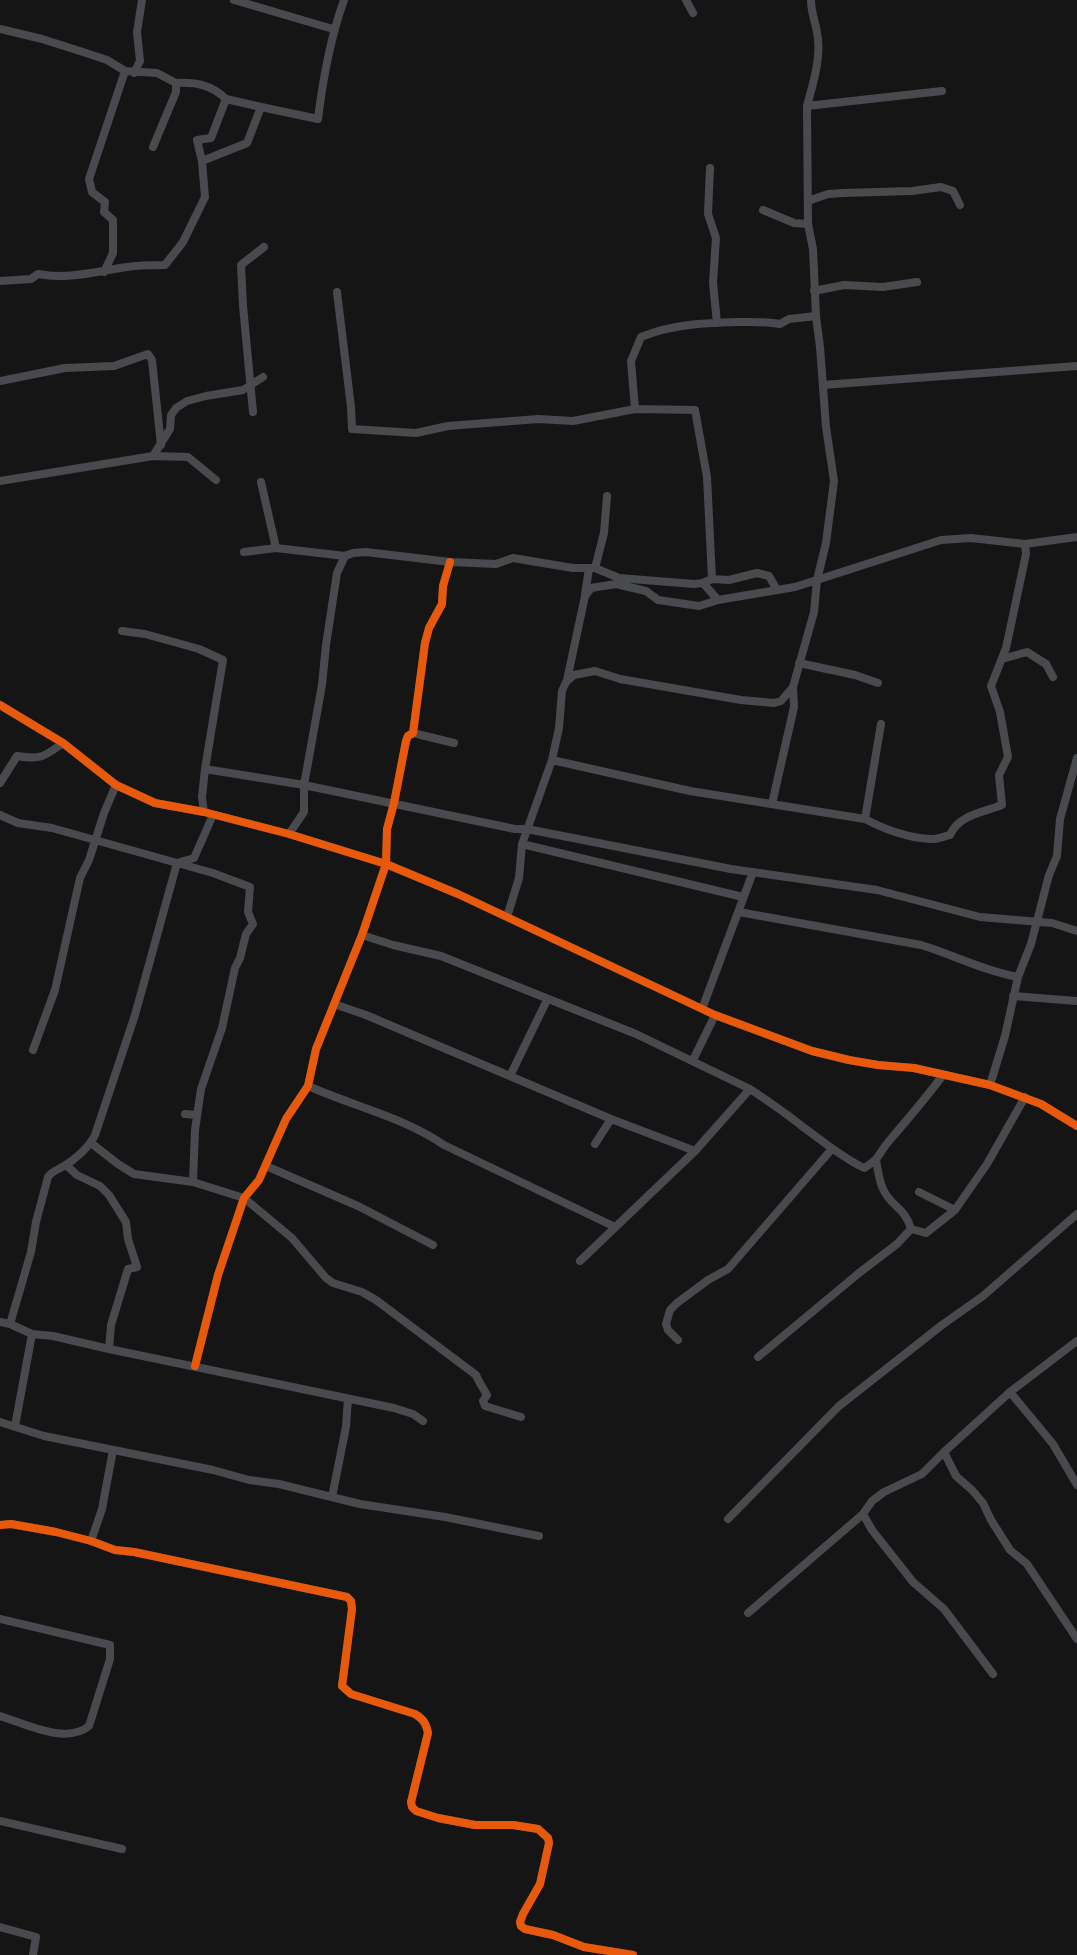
<!DOCTYPE html>
<html>
<head>
<meta charset="utf-8">
<style>
  body { margin:0 }
  canvas { display:block; background:#151515 }
</style>
</head>
<body>
<canvas width="1077" height="1955"></canvas>
<script>
const g = document.querySelector('canvas').getContext('2d');
g.lineJoin = 'round';
function stroke(path, color, width, dash) { g.strokeStyle = color; g.lineWidth = width; g.lineCap = dash ? 'butt' : 'round'; g.setLineDash(dash || []); g.stroke(path); }
const minor = new Path2D(`
  M234,0L333,29
  M686,0L693,13
  M0,29L42,39L83,52L107,60L125,71L157,73L176,83V92L153,147
  M134,73L140,61L137,32L142,0
  M176,83C196,82 212,85 226,99L211,138L197,140L202,161L247,143L261,107L318,119C323,78 330,39 344,0
  M226,99L261,107
  M807,106C813,83 822,57 817,32C815,21 811,12 811,0
  M710,168L708,214L716,238L713,283L717,323
  M808,201L828,194L843,193L912,191L941,187L953,191L960,205
  M763,210L794,223L808,224
  M104,272L113,253V220L104,212L105,202L92,192L89,179L125,71
  M0,281L31,279L38,274C68,280 97,271 127,267C139,265 152,265 165,265L183,242L205,197L202,161
  M814,291L844,285L883,287L917,282
  M337,292L351,407L352,429L416,433L448,426L538,419L573,421L635,409L695,410L707,477L712,579
  M0,381L65,368L114,366L148,354L152,360L161,445
  M823,385L1077,366
  M635,409L631,361L641,337C673,324 704,323 738,322C753,322 766,321 780,324L789,319L816,316
  M253,412L243,306L241,265L264,247
  M153,456L188,457L216,480
  M0,481L153,456L170,429L171,415L176,408L187,401L206,396L243,390L263,377
  M261,482L276,548
  M244,552L276,548L345,556L353,553L366,552L450,562L496,564L513,558L573,568H595L619,578L694,584L703,583L712,579L729,580L757,573L769,576L777,590
  M595,568L604,533L607,496
  M703,583L718,600
  M585,594L589,569
  M122,631L145,634L199,649L223,660L205,769L202,797L204,812
  M1002,659L1027,652L1046,664L1053,677
  M799,663L855,675L878,683
  M567,680L585,596L591,588L616,584L646,591L658,600L699,606L718,600L795,587L941,540L971,538L1025,544L1077,537
  M0,705L63,743L116,785L155,803L204,812L289,834L386,864L458,894L715,1015L812,1051L849,1060L878,1065L914,1068L990,1085L1041,1104L1077,1126
  M413,733L454,743
  M552,760L690,791L865,819C884,829 909,838 931,839C937,840 944,836 950,835C958,815 984,812 1002,805L999,775L1008,757L1000,712L991,686L1006,648L1026,554L1025,544
  M205,769L304,785L515,829H527L731,869L877,890L980,917L1052,923L1077,931
  M0,783L17,756C40,760 44,757 63,743
  M772,804L794,707L793,687L814,612L817,580L826,543L834,481L826,427L820,347L816,316L813,249L808,224L807,106L942,91
  M0,815L18,823L52,828L213,873L250,887L248,912L253,924L246,934L240,958L235,968L222,1028L201,1089L195,1130L193,1182
  M865,819L881,724
  M289,834L304,812V785L322,685L326,645L337,573L345,556
  M522,844L743,897
  M739,912L921,945C954,955 984,971 1018,977
  M507,917L519,878L522,844L552,760L559,728L562,691L566,682L574,675L595,671L620,679L741,700L774,703L781,701L793,687
  M362,935L393,945L441,956L636,1034L750,1089L695,1151L580,1261
  M1013,996L1077,1001
  M334,1004L366,1015L611,1119L695,1151
  M702,1009L753,872
  M33,1050L55,990L80,878L89,860L104,813L116,785
  M693,1060L715,1015
  M510,1076L547,1000
  M990,1085L1005,1036L1018,977L1031,944L1049,875L1057,856L1060,819L1077,758
  M308,1086C353,1106 403,1117 444,1145L615,1227
  M750,1089C768,1101 786,1113 803,1127C824,1142 841,1157 864,1168C881,1158 878,1154 889,1141C908,1119 926,1098 943,1075
  M185,1114L197,1115
  M91,1143L118,1164L134,1174L193,1182L244,1198L292,1238L326,1278L333,1283L362,1292L376,1300L476,1375C479,1383 484,1389 487,1395L483,1401L485,1406L521,1417
  M595,1144L611,1119
  M876,1160C878,1170 879,1181 883,1189C891,1207 905,1207 911,1229
  M66,1165L77,1175L100,1186L109,1195L126,1222L128,1239L137,1267L128,1269L111,1325L109,1349
  M266,1166L358,1206L433,1245
  M919,1192L955,1210L987,1164L1025,1097
  M911,1229L926,1233L955,1210
  M0,1322L10,1324L32,1334L53,1336L109,1349L394,1408L413,1414L423,1421
  M10,1324L31,1252L36,1222L48,1177C52,1171 58,1170 64,1166C76,1159 89,1147 95,1135L135,1015L177,863L194,858L213,815
  M678,1340L668,1330L666,1324L670,1310L677,1303L708,1280L728,1269L831,1150
  M758,1357L859,1273L897,1244L911,1229
  M195,1366L218,1275L244,1198L259,1180L286,1119L308,1086L316,1049L362,935L386,864L387,829L394,803L406,741L408,736L413,733L425,643L429,628L442,604L443,586L450,562
  M1010,1392L1077,1341
  M0,1422L44,1436L213,1470L249,1480L279,1484L360,1504L445,1517L539,1536
  M15,1426L32,1334
  M944,1452L956,1476L972,1490L983,1503L991,1520L1010,1550L1027,1564L1077,1639
  M332,1497L346,1427L348,1399
  M863,1514L872,1530L913,1582L944,1609L993,1674
  M728,1519L839,1406L942,1325L983,1296L1077,1214
  M0,1525L11,1524L56,1532L91,1541L115,1550L134,1552L347,1597L351,1601L352,1609L342,1686L351,1694L415,1714C423,1719 426,1723 428,1733L411,1802L412,1807L416,1811L438,1818L475,1825H513L538,1829L548,1838L549,1843L540,1884L523,1914L520,1922L521,1926L525,1929L553,1935L584,1947L633,1955
  M91,1541L102,1509L113,1450
  M748,1613L863,1514L872,1501L884,1492L922,1474L944,1452L1010,1392L1053,1444L1077,1485
  M0,1619L110,1645V1659L89,1726C66,1745 26,1724 0,1716
  M0,1821L122,1849
  M0,1927L36,1937L33,1955`);
const cycleway = new Path2D(`
  M0,705L63,743L116,785L155,803L204,812L289,834L386,864L458,894L715,1015L812,1051L849,1060L878,1065L914,1068L990,1085L1041,1104L1077,1126
  M195,1366L218,1275L244,1198L259,1180L286,1119L308,1086L316,1049L362,935L386,864L387,829L394,803L406,741L408,736L413,733L425,643L429,628L442,604L443,586L450,562
  M0,1525L11,1524L56,1532L91,1541L115,1550L134,1552L347,1597L351,1601L352,1609L342,1686L351,1694L415,1714C423,1719 426,1723 428,1733L411,1802L412,1807L416,1811L438,1818L475,1825H513L538,1829L548,1838L549,1843L540,1884L523,1914L520,1922L521,1926L525,1929L553,1935L584,1947L633,1955`);
stroke(minor, '#484a4e', 8);
stroke(cycleway, '#e8590c', 8);
</script>
</body>
</html>
